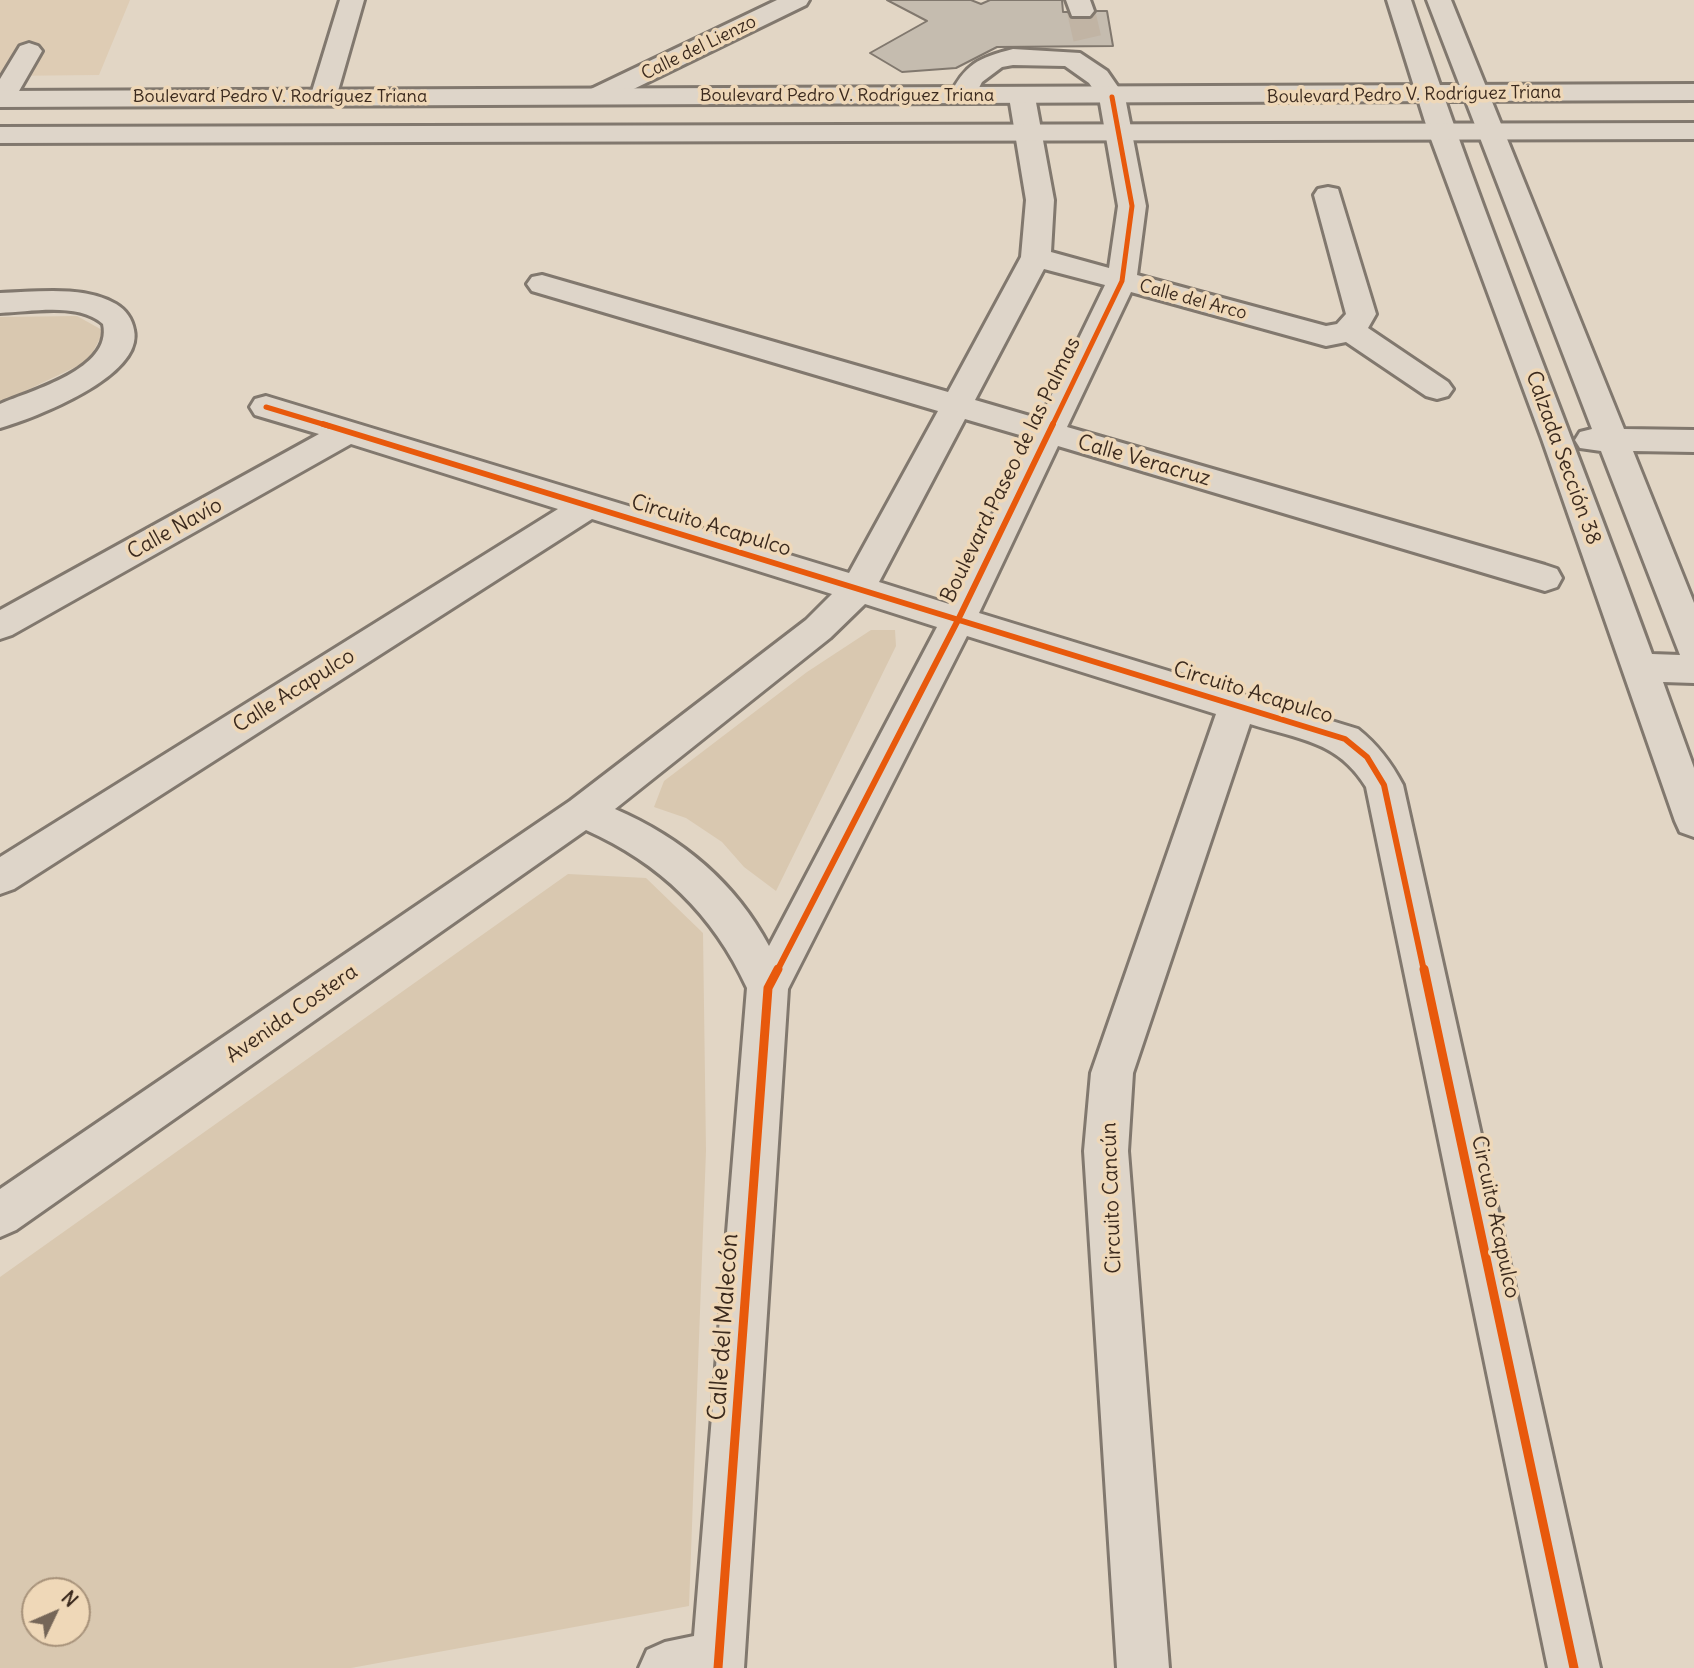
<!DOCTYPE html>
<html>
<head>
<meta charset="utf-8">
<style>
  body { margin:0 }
  #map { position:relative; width:1694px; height:1668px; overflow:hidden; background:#e2d6c5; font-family:Delius,sans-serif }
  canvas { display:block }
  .north { position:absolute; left:21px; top:1577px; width:70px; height:70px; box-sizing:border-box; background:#efd8b8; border:2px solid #a7927a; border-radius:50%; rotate:46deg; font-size:19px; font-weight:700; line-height:28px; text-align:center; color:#3b2a1e }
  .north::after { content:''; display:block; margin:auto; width:24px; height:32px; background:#756658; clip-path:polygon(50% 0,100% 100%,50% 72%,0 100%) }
</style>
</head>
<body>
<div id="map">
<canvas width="1694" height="1668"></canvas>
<div class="north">N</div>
</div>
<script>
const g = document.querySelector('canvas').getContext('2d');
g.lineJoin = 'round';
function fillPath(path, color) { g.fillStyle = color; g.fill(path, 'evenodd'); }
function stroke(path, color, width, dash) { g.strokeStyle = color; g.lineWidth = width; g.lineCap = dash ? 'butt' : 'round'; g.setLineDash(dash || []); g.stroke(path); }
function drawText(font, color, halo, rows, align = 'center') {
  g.font = font + ' Delius,sans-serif'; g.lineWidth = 7; g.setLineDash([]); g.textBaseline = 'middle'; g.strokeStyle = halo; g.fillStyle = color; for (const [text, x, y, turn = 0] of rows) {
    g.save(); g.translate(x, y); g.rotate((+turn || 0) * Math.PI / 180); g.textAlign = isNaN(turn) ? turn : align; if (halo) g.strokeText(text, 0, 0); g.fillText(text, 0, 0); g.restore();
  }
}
const built = new Path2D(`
  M0,0H130L99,75L0,76Z`);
const green = new Path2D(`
  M77,316L104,331L88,361L0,403V317Z
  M871,630H895L896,646L776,891L744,867L722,842L686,818L654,807L664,781L807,672Z
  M568,874L646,878L703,933L706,1151L689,1606L351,1668H0V1277ZM35,1591H77V1633H35Z`);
const building = new Path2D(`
  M887,0H971L981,4L990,0H1062L1063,12H1068L1072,19H1090L1096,11H1107L1113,46L997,47L956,68L902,72L870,53L927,21Z`);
const minorTunnel = new Path2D(`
  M1081,11L1089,46`);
const minor = new Path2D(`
  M340,0H364L336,98L332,104H314L310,98Z
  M777,0H809L806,5L609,101H591L587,95L591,89Z
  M1066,0H1090L1094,11L1090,16H1072Z
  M1387,0H1411C1484,221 1573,436 1652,654L1680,655L1601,451L1580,448L1575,440L1580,432L1592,429L1427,0H1451L1624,429L1694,430V452L1633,451L1694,603V683L1663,682L1694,768V837L1680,832L1675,821L1542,439L1428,131Z
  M29,43L38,46L42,51L11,105L0,106V79L20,46Z
  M1013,49L1080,53L1107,71L1125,97L1146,206L1137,275L1326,326L1337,324L1346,314L1314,195L1318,189L1328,187L1338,189L1376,314L1368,328L1448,382L1453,389L1448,396L1437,399L1426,396L1346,342L1326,346L1131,292L1067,427L1545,565L1557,569L1562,578L1557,587L1545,591L1058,446L979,613L1358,729C1378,745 1391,762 1403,785L1600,1668H1548L1366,787C1338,741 1298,739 1250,724L1133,1073L1128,1151L1169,1668H1117L1084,1151L1091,1073L1216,714L967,636L788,989L744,1668H639L647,1650L665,1642L694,1636L747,988C713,914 660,863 586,830L16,1230L0,1237V1189L570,801L806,620L832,594L592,519L14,889L0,894V857L558,509L351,444L12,635L0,639V610L319,434L255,415L250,407L255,399L266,396L849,573L938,411L532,291L527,284L532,277L542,275L948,392L1021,257L1026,200L1009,97L1013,91H1031L1035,97L1054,200L1051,252L1109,268L1118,206L1099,97L1089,83L1065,66L1013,65L1002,67L982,82L971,103H953L949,97C965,64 978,58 1013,49ZM1044,269L1105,285L1040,419L975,400ZM965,419L1030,438L949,604L879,582ZM865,604L937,627L769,946C735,882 680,837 615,809L830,638Z
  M0,293C36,292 83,285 116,304C126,310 132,319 134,330C144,376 35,418 0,428V404C32,390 113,369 103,324C78,302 31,312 0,313Z`);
const major = new Path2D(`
  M1694,84V100L0,107V91Z
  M1694,123V139L0,143V127Z`);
const cyclewayFar2 = new Path2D(`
  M266,407L329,426
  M1052,426L1122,281L1132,206L1112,97`);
const cyclewayFar1 = new Path2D(`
  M323,424L1345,739L1367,757L1384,785L1424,971
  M777,971L957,622L1053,424`);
const cycleway = new Path2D(`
  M1424,969L1574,1668
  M718,1668L768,988L778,969`);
const farStreetnames = [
  ["Calle del Lienzo",699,48,-26],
  ["Boulevard Pedro V. Rodríguez Triana",1414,95,-1],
  ["Boulevard Pedro V. Rodríguez Triana",847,96],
  ["Boulevard Pedro V. Rodríguez Triana",280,97],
  ["Calle del Arco",1193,300,15]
];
const streetNames = [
  ["Calzada Sección 38",1563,458,70],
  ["Calle Veracruz",1144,461,16],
  ["Boulevard Paseo de las Palmas",1011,470,-64],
  ["Circuito Acapulco",711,526,17],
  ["Calle Navío",175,529,-29],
  ["Calle Acapulco",294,691,-32],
  ["Circuito Acapulco",1253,693,17],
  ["Avenida Costera",292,1014,-35],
  ["Circuito Cancún",1112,1198,-92],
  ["Circuito Acapulco",1495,1217,78]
];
const nearStreetnames = [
  ["Calle del Malecón",724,1327,-86]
];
fillPath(built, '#deccb4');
fillPath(green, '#d9c8b0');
fillPath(building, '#c5bcaf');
stroke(building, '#81786e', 2);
stroke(minorTunnel, '#c1b4a4', 28, [28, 14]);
stroke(minor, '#81786e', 6);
stroke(major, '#81786e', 6);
fillPath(minor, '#ded5c9');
fillPath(major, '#ded5c9');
stroke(cyclewayFar2, '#e8590c', 5);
stroke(cyclewayFar1, '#e8590c', 6);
stroke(cycleway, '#e8590c', 9);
drawText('18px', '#3b2a1e', '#efd8b8', farStreetnames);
drawText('21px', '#3b2a1e', '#efd8b8', streetNames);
drawText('24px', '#3b2a1e', '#efd8b8', nearStreetnames);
</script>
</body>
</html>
